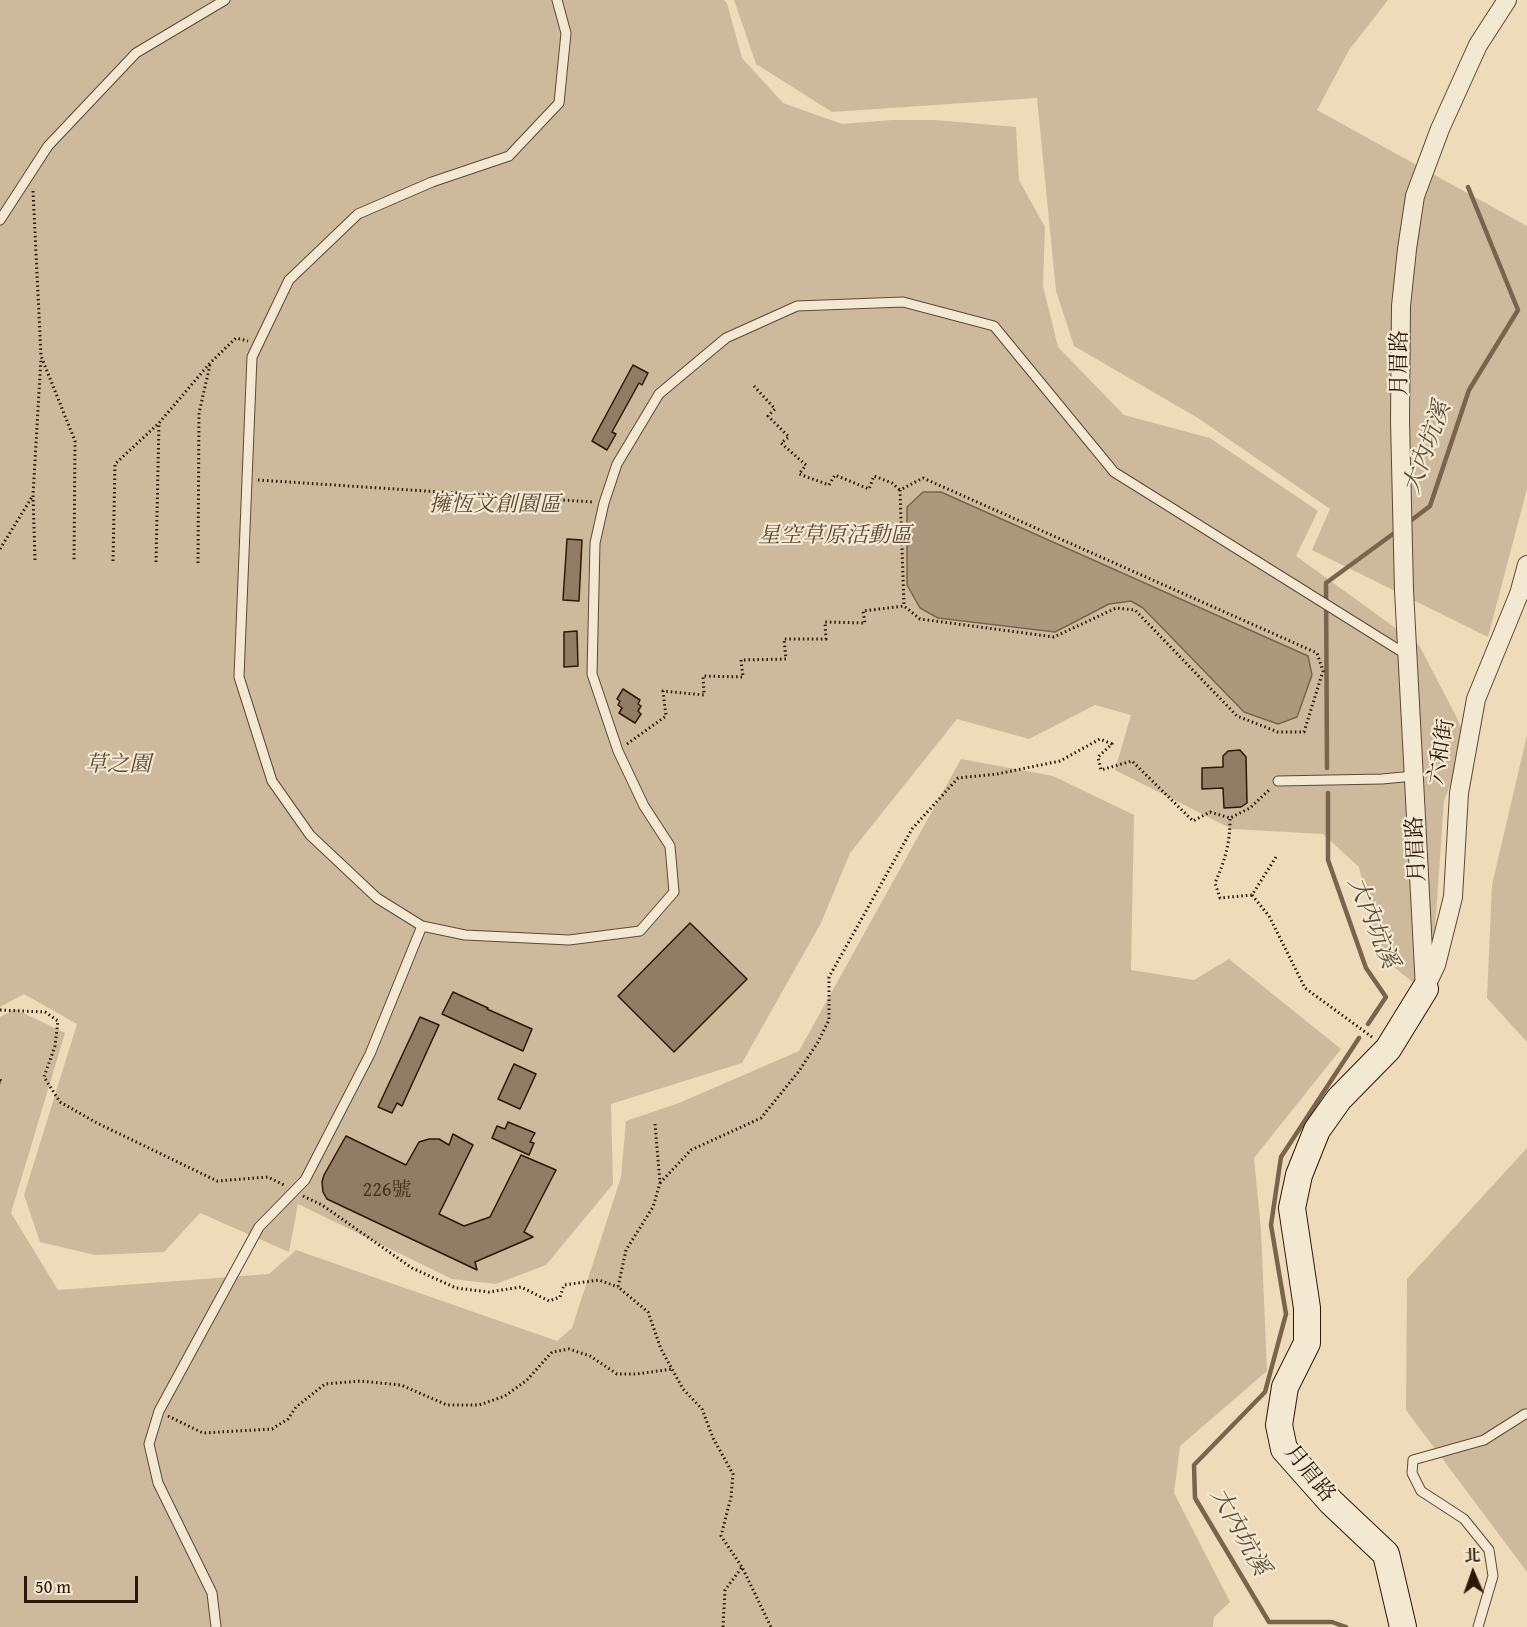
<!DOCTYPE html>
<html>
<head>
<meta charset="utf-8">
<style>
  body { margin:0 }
  #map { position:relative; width:1527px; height:1627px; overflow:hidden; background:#eddbba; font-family:"Gentium Book Plus","Noto Serif TC",serif }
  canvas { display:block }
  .north { position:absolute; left:1443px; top:1543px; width:60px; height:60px; -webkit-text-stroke:4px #f3e8d2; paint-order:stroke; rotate:358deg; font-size:16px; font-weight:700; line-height:24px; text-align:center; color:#2e1707 }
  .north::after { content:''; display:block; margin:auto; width:21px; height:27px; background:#2e1707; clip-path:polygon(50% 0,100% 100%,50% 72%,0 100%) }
  .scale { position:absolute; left:24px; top:1576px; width:114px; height:27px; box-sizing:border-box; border:3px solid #2e1707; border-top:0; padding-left:8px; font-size:18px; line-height:21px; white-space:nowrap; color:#2e1707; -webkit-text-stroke:4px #f3e8d2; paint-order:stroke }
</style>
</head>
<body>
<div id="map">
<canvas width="1527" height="1627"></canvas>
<div class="north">北</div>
<div class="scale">50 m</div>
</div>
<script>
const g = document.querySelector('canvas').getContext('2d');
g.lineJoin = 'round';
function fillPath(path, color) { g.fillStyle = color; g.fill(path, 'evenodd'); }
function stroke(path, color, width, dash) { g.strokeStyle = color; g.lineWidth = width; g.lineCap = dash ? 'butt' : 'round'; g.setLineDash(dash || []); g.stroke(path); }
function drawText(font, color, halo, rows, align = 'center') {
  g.font = font + ' "Gentium Book Plus","Noto Serif TC",serif'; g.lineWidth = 4.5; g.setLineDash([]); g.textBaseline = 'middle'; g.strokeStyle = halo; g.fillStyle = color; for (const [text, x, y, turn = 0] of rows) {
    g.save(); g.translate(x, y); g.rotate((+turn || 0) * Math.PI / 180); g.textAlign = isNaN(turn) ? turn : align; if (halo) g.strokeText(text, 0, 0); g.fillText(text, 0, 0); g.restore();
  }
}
const green = new Path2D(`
  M0,0H724L727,3L742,58L783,103L842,124L892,120H935L1016,127L1019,180L1045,227L1043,286L1058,347L1124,415L1210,438L1318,511L1296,556L1419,645L1457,718L1466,740L1456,770L1444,801L1435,929L1415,984L1380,956L1359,867L1323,834L1232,829L1115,770L1131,715L1095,705L1029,739L957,719L850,853L821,923L742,1063L611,1104L613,1184L546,1265L496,1284L452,1279L298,1204L289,1252L200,1213L164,1252L95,1255L40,1242L24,1195L77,1024L24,994L0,1007Z
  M734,0H1388L1349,50L1317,110L1527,226V489L1488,637L1312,550L1330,509L1198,418L1074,346L1056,291L1037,98L832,112L756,64Z
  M1527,735V1042L1487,998L1492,885Z
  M961,759L1053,776L1134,815L1131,970L1194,980L1229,959L1341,1049L1254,1158L1261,1230L1267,1371L1180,1446L1174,1493L1230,1602L1214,1617L1213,1627H0V1017L15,1009L65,1033L11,1213L58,1290L269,1274L296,1250L557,1341L572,1328L621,1177L626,1121L679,1103L799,1051Z
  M1527,1148V1572L1406,1410L1407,1279Z`);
const water = new Path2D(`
  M923,492H941L1308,656L1312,675L1297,717L1278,724L1244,712L1143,608L1131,601L1109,604L1055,632L938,618L920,608L907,585V507Z`);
const stream = new Path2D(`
  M1409,522L1430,506L1469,390L1518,310L1468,187
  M1327,768L1326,583L1397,531
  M1328,793V860L1366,968L1386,997L1368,1024
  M1346,1627L1332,1622H1269L1195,1498L1194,1465L1265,1392L1286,1314L1271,1225L1281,1157L1359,1038`);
const building = new Path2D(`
  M633,365L648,373L642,385L639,383L612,432L616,434L607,450L592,441Z
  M567,539L582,540L579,601L563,600Z
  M577,631L578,666L564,667V632Z
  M623,689L640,700L638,704L641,706L638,711L641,714L635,723L619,713L622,708L618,705L620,701L617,699Z
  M1240,750L1246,757L1247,803L1241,807L1224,808L1223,788L1202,789V768L1223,767V756L1228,751Z
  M690,923L747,979L674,1052L618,996Z
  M453,992L488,1008L487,1009L532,1029L523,1051L442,1014Z
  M420,1017L439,1025L402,1106L397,1103L392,1113L378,1107Z
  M514,1064L536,1074L520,1109L498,1099Z
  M508,1122L535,1133L530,1142L534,1143L529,1155L492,1138L497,1126L505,1129Z
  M453,1134L473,1145L439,1214L464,1226L490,1217L521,1155L556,1170L524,1232L533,1237L475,1262L477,1270L327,1199L323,1192L322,1182L324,1175L346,1136L406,1165L419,1142L429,1139H439L449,1145Z`);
const path = new Path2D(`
  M33,191L41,356L75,441L74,560
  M754,386L775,409L768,416L789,437L781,443L806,465L799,474L829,485L835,475L869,489L874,476L892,483L900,490
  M258,480L593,502
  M0,549L32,497
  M35,560L33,495L41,358
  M113,561L115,464L159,423L210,363L236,338L248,341
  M156,562L159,423
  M198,563L199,413L210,365
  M627,744L666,716L663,691L704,695L703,676L743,677L741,660L786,659L784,639H826L825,622L865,623L863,611L904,606L920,619L1054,637L1116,608L1135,610L1237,716L1278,732H1304L1323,671L1317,653L923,478L900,490L904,606
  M1230,819C1230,844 1225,860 1215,883L1220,898L1252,895
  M1276,857L1252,895L1269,916L1305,988L1372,1037
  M0,1010L45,1012L58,1021L55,1046L44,1077L60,1102L97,1123L217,1181L268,1177L284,1185
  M0,1080L2,1081L0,1083
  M655,1124L660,1183L653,1207L626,1250L618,1287L648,1312L661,1349L683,1389L702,1409L713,1438L733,1474L731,1497L721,1536L742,1567
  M660,1183L691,1150L761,1118L799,1071L818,1042L829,1020V977L912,829L958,778L997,774L1060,761L1100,739L1112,744L1098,757L1101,770L1132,761L1193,821L1210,812L1230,818L1250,808L1270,789
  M303,1196L322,1205L412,1268L456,1288L489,1292L521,1287L549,1301L560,1297L564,1285L599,1280L618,1287
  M168,1416L203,1433L272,1429L288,1419L296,1407L325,1384L360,1381L401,1385L447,1405H479L505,1396L527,1380L552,1352L569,1349L590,1356L617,1374H637L672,1369
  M723,1627L725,1590L742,1567L771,1627`);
const lane = new Path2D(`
  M557,0L566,33L559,103L509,156L432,182L358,214L289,280L252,357L239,677L272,781L310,835L377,898L422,926L465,935L569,940L640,931L674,892L670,846L644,806L618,751L592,674L595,543L604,503L617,464L659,394L726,338L797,306L903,302L994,326L1114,472L1407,655
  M0,220L48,146L136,53L225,0
  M1278,781L1382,779L1414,776
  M216,1627L212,1593L158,1483L149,1444L159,1411L259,1227L305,1180L370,1054L422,926
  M1478,1627L1493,1576L1489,1550L1464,1519L1421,1491L1412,1473L1413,1460L1484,1440L1525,1414H1527`);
const street = new Path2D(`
  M1426,986L1436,965L1453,897L1459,793L1476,699L1519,594L1527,565
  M1425,989L1404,590L1400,420L1401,306L1407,249L1415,196L1440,129L1478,45L1507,0`);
const secondary = new Path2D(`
  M1403,1627L1386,1554L1331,1502L1284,1449L1279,1425L1285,1387L1307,1343V1308L1292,1208L1299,1175L1317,1130L1339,1099L1388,1049L1425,989`);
const numberNames = [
  ["226號",387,1191]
];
const streetNames = [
  ["月眉路",1400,363,-90],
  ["六和街",1442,752,-80],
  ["月眉路",1417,849,-93],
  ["月眉路",1309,1474,51]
];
const parkNames = [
  ["擁恆文創園區",495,505],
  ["星空草原活動區",835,536],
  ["草之園",118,765]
];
const waterNames = [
  ["大內坑溪",1428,448,-70],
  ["大內坑溪",1372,923,68],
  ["大內坑溪",1239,1532,61]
];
fillPath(green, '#cdba9c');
fillPath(water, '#ac987d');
stroke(water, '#7a644e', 1.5);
stroke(stream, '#7a644e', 4.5);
fillPath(building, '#917d64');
stroke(building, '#2e1707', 1.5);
stroke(lane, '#5e4834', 11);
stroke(street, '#5e4834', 20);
stroke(secondary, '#2e1707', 28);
stroke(path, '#2e1707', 3, [1.5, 3]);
stroke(lane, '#f3e8d2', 9);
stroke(street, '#f3e8d2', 18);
stroke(secondary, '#f3e8d2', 26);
drawText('20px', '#47301e', null, numberNames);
drawText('22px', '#2e1707', '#f3e8d2', streetNames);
drawText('italic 22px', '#5e4834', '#f3e8d2', parkNames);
drawText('italic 24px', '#604b36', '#f3e8d2', waterNames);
</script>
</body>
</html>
